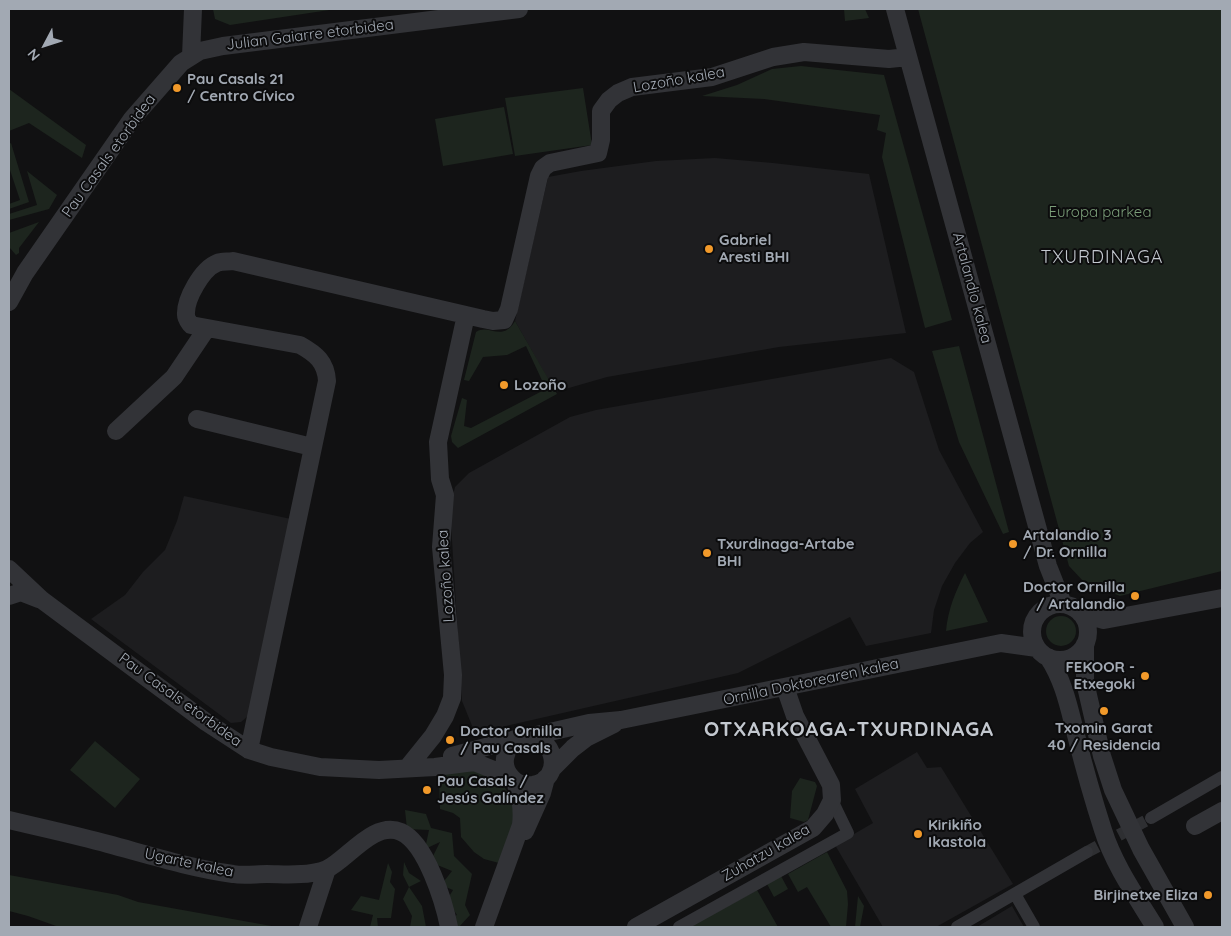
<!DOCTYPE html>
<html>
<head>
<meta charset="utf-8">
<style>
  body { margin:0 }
  #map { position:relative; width:1231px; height:936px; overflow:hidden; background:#111112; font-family:Quicksand,sans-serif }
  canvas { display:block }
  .frame { position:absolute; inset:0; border:10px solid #a2a9b3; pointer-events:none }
  .north { position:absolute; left:20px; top:20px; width:50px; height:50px; -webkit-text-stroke:4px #0c0c0d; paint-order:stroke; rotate:230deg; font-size:14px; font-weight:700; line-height:20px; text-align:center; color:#a2a9b3 }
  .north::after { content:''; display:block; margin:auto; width:18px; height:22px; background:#a2a9b3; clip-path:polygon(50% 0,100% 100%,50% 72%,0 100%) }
</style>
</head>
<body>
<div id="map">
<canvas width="1231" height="936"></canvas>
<div class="frame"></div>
<div class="north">N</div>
</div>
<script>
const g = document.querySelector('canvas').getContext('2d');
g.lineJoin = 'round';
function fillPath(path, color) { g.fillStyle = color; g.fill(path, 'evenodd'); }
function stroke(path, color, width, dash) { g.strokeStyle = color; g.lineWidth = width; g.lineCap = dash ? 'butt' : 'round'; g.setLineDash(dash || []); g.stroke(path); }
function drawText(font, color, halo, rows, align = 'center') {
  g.font = font + ' Quicksand,sans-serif'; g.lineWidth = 4; g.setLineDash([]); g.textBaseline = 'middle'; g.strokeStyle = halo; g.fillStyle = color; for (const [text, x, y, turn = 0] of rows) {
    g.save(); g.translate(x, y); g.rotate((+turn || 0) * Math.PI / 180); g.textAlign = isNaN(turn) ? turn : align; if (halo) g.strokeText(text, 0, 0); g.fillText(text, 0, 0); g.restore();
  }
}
const built = new Path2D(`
  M715,158L773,163L869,174L906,333L779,347L607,377L555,392L515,321L548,177L581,171L656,161Z
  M891,358L914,372L939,450L983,532L970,543L955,563L942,586L934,610L931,633L866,646L850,617L738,673L475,733L462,701L450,508L455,487L469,473L570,417L596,410Z
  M184,496L291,519L248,716L241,722L231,723L91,619L125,595L143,572L165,550L177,521Z
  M917,752L927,768L941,767L1013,884L936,927H883L835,845L873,823L855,789Z
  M1012,906L1024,927H977Z`);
const green = new Path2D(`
  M213,9H336L230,25L215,19Z
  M844,9H865L869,18L845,21Z
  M918,9H1222V571L1120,596L1084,582L1069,566Z
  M801,66L884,75L952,320L925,328L882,157L886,133L877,130L880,115L764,99L702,96L737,85L772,69Z
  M583,88L592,145L515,156L505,98Z
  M9,89L86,145L82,158L29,123L9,131Z
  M504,107L513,154L443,166L435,119Z
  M11,143L29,202L9,209V204L20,200L9,167V144Z
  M27,171L57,195L49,209L9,220V214L37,205Z
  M39,222L19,248V253L16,255L9,247V233Z
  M515,321L557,394L458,448L452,442L451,436L462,398L467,400L464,426L471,428L546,389L526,346L507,355L483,357L469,381L464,380L476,332C489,323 502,343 515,321Z
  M959,346L1009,532L1003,534L959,442L932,351Z
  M965,573L988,622L946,631C948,610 955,592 965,573Z
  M1046 631a15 15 0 1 1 30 0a15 15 0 1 1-30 0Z
  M95,741L140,779L115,808L70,770Z
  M471,770L489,774L504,786L512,800L517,815L499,863L484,859L474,852L461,837L460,818L453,813L440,809L439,779L445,774Z
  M800,778L815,782L817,786L808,820L804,822L790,818L792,791Z
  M405,810L426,814L431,828L452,833L454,856L472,874L465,905L470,915L459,927H454L452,917L457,915L447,900L453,890L441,885L452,871L430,862L440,842L425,849L429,830L407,829Z
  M827,852L847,891L848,904L846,927H831L807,887L798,892L788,874Z
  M404,862L409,873L421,881L409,887L422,906L426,927H410L412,916L403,899L409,887L403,875Z
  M388,863L392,872L390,882L395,889L391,918H377L378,927H370L373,915L351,910L361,896L379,900Z
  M9,875L118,895L138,902L277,927H59L28,916L9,911Z
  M781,876L788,889L774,897L767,884Z
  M757,890L778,927H694L693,925Z
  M858,896L864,906L860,927H855Z`);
const pedestrianTunnel = new Path2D(`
  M1087,852L1151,818`);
const pedestrian = new Path2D(`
  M1151,818L1222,777
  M1015,894L1034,927
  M679,927L848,833L832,800
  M957,927L1087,852`);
const minor = new Path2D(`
  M895,9L1048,566L1063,604
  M191,56L193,9
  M9,302L25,273L132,119L181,63L200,51L223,46L519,9
  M197,419L312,447
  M116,431L174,377L207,328
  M9,569L42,600L206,722L249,750L271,757L320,767L379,770L435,767L474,762L509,776
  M9,596L21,592L39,599
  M1032 632a28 28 0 1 1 56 0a28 28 0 1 1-56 0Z
  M1080,613L1104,620L1222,598
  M1085,644V682L1102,756L1113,790L1141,849L1185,927
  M1048,657C1064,681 1069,708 1076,735C1084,767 1093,799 1103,830C1114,865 1136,896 1155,927
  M528,737L589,723L621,720L1001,643L1037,648
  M249,750L327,381C326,362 316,354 300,345L191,325C189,322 186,319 186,315C185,299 202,269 217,263C222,261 228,262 233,261L483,319L493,321L504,320L509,309L539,176L543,168L550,163L598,153L601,140V111L609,100L618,93L632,87L712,77L773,57L804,52L889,59L908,57
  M452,756L523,737C557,733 564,780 533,785C524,786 517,784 512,778C499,765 505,747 519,739
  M408,767L433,736L445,716L452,698L453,675L441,547L445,495L440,479L438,442L466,315
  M552,769L573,748L586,738L614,724
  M9,820C42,828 75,835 108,844C149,855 190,868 233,874C244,876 256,874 267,874C278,874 289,875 301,874C308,874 320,872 327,869C348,859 374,820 401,832C426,843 444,902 449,927
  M1195,826L1222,811
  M525,831L542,793L546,778
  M308,927L327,869
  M484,927L521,825C523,809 521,797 515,782
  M636,927L813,828L825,814L832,800L831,785L795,716L785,687`);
const markers = [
  [177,88,5,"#f1992a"],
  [709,249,5,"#f1992a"],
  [504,385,5,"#f1992a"],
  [1013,544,5,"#f1992a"],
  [707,553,5,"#f1992a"],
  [1135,596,5,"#f1992a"],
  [1145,676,5,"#f1992a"],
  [1104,711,5,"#f1992a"],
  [450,740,5,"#f1992a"],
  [427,790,5,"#f1992a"],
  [918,834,5,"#f1992a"],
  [1208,895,5,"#f1992a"]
];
const streetNames = [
  ["Julian Gaiarre etorbidea",310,35,-7],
  ["Lozoño kalea",679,80,-10],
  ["Pau Casals etorbidea",109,156,-54],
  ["Artalandio kalea",972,288,75],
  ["Lozoño kalea",446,576,-94],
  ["Ornilla Doktorearen kalea",811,682,-12],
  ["Pau Casals etorbidea",180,700,36],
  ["Zuhatzu kalea",766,853,-30],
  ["Ugarte kalea",189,863,12]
];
const poiNames = [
  ["Pau Casals 21",187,79],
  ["/ Centro Cívico",187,96],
  ["Gabriel",719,240],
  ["Aresti BHI",719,257],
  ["Lozoño",514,385],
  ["Artalandio 3",1023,535],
  ["/ Dr. Ornilla",1023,552],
  ["Txurdinaga-Artabe",717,544],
  ["BHI",717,561],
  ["Doctor Ornilla",1125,587,"right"],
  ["/ Artalandio",1125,604,"right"],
  ["FEKOOR -",1135,667,"right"],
  ["Etxegoki",1135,684,"right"],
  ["Txomin Garat",1104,728,"center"],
  ["40 / Residencia",1104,745,"center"],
  ["Doctor Ornilla",460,731],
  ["/ Pau Casals",460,748],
  ["Pau Casals /",437,781],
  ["Jesús Galíndez",437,798],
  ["Kirikiño",928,825],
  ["Ikastola",928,842],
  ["Birjinetxe Eliza",1198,895,"right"]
];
const parkNames = [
  ["Europa parkea",1100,212]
];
const quarterNames = [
  ["TXURDINAGA",1102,258]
];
const districtNames = [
  ["OTXARKOAGA-TXURDINAGA",849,730]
];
fillPath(built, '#1d1d1f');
fillPath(green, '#1d251e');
stroke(pedestrianTunnel, '#2e2f32', 12, [12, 6]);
stroke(pedestrian, '#323337', 12);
stroke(minor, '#323337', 18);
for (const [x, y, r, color] of markers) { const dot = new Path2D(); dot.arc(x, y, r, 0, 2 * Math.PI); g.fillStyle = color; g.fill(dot); stroke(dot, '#0c0c0d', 2); }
drawText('15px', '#a2a9b3', '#0c0c0d', streetNames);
drawText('bold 15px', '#a2a9b3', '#0c0c0d', poiNames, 'left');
drawText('15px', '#7b9e79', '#0c0c0d', parkNames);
g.letterSpacing = '1px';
drawText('18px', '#c3c8cf', '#0c0c0d', quarterNames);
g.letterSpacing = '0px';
g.letterSpacing = '1px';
drawText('bold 20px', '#c3c8cf', '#0c0c0d', districtNames);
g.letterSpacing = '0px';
</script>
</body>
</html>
